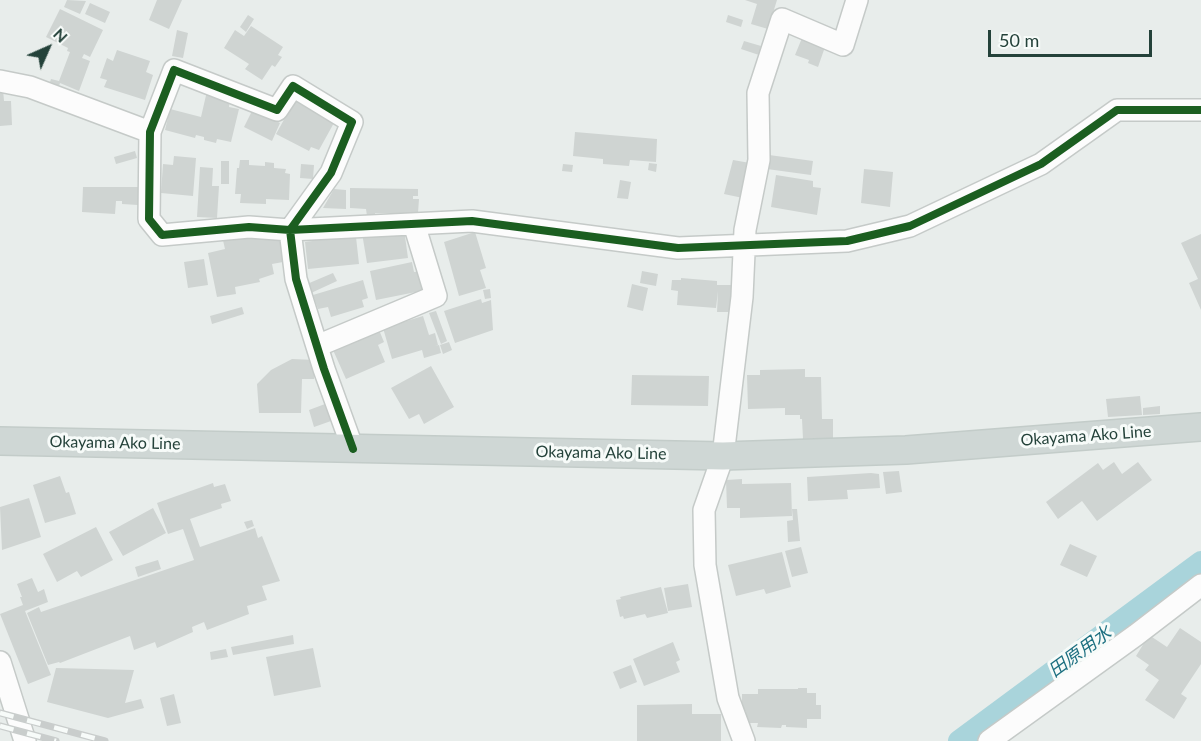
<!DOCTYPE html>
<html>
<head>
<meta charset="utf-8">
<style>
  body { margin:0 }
  #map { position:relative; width:1201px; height:741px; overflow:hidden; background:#e8edeb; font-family:Lato,sans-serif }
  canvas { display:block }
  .north { position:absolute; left:18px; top:18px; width:60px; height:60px; -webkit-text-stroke:4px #f7fbf9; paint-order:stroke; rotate:45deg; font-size:16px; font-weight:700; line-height:24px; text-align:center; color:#24423a }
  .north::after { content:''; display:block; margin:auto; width:21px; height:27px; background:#24423a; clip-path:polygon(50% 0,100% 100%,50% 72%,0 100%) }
  .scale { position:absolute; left:988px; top:30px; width:164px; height:27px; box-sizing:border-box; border:3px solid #24423a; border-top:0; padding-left:8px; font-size:18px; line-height:21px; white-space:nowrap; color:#24423a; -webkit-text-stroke:4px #f7fbf9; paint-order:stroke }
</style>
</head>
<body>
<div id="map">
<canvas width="1201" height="741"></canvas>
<div class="north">N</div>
<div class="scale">50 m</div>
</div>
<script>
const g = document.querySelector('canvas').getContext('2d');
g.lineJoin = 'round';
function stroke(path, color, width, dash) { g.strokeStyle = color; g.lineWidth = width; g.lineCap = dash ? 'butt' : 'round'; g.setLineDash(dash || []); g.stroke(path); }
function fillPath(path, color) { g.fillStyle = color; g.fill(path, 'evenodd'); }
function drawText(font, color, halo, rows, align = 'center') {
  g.font = font + ' Lato,"Noto Sans JP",sans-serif'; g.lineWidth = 6; g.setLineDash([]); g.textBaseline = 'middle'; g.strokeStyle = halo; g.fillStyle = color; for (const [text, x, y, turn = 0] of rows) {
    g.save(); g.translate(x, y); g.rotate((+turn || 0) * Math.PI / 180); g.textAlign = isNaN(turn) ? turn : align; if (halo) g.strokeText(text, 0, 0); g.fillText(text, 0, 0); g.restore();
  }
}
const canal = new Path2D(`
  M959,741L1201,562`);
const building = new Path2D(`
  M67,0L86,1L80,14L64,7Z
  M157,0H182L169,29L149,20Z
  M777,0L768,29L751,24L757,4L745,0Z
  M90,3L110,12L105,23L85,14Z
  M60,9L103,30L90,57L84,54L82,58L90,61L79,91L60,83L59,86L50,82L51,79L59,81L70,52L67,51L68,48L46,37Z
  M248,15L254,19L246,32L240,27Z
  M728,15L743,20L741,27L726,22Z
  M251,26L283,47L278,55L282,57L275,67L272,65L262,80L245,69L249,64L224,48L235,30L244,36Z
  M177,30L188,33L183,58L172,56Z
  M802,38L825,47L818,67L808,63L809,60L795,55Z
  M744,41L761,46L759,55L741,49Z
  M117,50L150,61L146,72L153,75L145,100L104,87L107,80L100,78L107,58L113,61Z
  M0,89H3L4,101H11L12,125L0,126Z
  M207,91L230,96L229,107L239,109L231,142L217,139L216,143L204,140V137L196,135L195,138L165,130L170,109L201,117Z
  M295,100L335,121L319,150L311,147L309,151L276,134Z
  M253,109L280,123L272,141L244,127Z
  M575,132L657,139L656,162L630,160L629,166L603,164V159L573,156Z
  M135,151L137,158L116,164L114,157Z
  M769,155L813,161L811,175L767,169Z
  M174,156L196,158L193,196L161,193L163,164L173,165Z
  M240,160H249V165L265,166V162L274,163V168L286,169L285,173L290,174L289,200L266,199V204L240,203L241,194H235L237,168H239Z
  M733,160L750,163L743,198L724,194Z
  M221,161H229V184H221Z
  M649,163L657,164L656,172L648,170Z
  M301,164L314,165L313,179L300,178Z
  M563,164L573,165L572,172L562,171Z
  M200,167L213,168L212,186H219L217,218L197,217Z
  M864,169L893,172L890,207L861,203Z
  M776,175L813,181V187L821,188L817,215L771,207Z
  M620,180L631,182L628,199L617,198Z
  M83,187H139L138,205L122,204V201H116L115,214L82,212Z
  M350,188L418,189V196H413V199H419L418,213H375V216H367L366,209L350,208Z
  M334,189L346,190V209L323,208Z
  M404,229L408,258L367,263L362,233Z
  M475,232L486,268L480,270L486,288L459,296L444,242Z
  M1201,234V310L1189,283L1198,279L1181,243Z
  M279,235L283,262L272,264L274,274L259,279L260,282L235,287L236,294L217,297L208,253L225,249L222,236Z
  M311,235L356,237L359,264L308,269L305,242L312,241Z
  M204,259L208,285L188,288L184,262Z
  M412,262L414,272L422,271L426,290L376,300L370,271Z
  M642,271L658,274L656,286L640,283Z
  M333,273L337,281L311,293L307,284Z
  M681,278L717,281V285H733L732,312H717L718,291L716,308L677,305L678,291L671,290L672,280H681Z
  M363,280L368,298L362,300L364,307L331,317L328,307L318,309L313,295Z
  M632,284L648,288L643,311L627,307Z
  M490,289L491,298L485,299L483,290Z
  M481,299L482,303L491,300L493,330L455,343L444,311Z
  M242,307L244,314L212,324L210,316Z
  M436,311L447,341L441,344L429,313Z
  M423,316L429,335L435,333L438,345L435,346L439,345L441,353L424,358L422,350L392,359L383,328Z
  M379,330L384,342L378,345L385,362L346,379L333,350Z
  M449,342L452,350L443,354L440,345Z
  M292,359L315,360L314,379H302L301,413H259L257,384L271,370Z
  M431,366L454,407L424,424L419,414L409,419L391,388Z
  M805,369V377H821L822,419H833V438L803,439L802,419H800V415H785V408L748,409L747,375H760V370Z
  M632,375L709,376L708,406L631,405Z
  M1140,396L1142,415L1108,417L1106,399Z
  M325,404L331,421L314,427L309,410Z
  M1160,406V414L1143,415V408Z
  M1114,462L1122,474L1138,462L1152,480L1097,521L1082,501L1058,519L1046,502L1098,463L1103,470Z
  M899,471L902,492L886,494L883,472Z
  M871,473L879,474L880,488L847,490L848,499L808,501L807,477Z
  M60,476L66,493L69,492L76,514L45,523L33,485Z
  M742,479V484L791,483L792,516L740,518V508H727L726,480Z
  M213,483L214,487L225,484L231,501L221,504L222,508L190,519L200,547L255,528L258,538L262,536L280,581L262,586L267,600L247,606L249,614L207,630L204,622L192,627L193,632L157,648L155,642L134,650L130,636L60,663L59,662L48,665L27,613L39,607L41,612L194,560L183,529L168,534L157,503Z
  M29,498L41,537L2,550L0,507Z
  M153,508L166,533L123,556L109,532Z
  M792,509H797L800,541L788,542L787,521L793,520Z
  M252,520L254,526L247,529L244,522Z
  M96,527L113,560L81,577L77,571L57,582L43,554Z
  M1070,544L1097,556L1087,577L1060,565Z
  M801,547L808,573L792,577L785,551Z
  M782,552L791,587L766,594L764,589L736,596L728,565Z
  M158,560L161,569L138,577L135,567Z
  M32,578L38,592L44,589L48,602L25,611L51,675L28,684L0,614L23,605L20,597H22L17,584Z
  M688,584L692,607L668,611L664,588Z
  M661,587L668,613L647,618L645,614L624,619L623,616L620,617L616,600L621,599L620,597Z
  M1180,628L1201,642V664L1181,694L1187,698L1174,719L1145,700L1159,680L1145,670L1149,665L1136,656L1149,635L1167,647Z
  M293,635L294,644L233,655L231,647Z
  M673,642L680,660L676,662L680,672L644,686L633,659Z
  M313,648L321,687L274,696L266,657Z
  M226,649L228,657L211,660L210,652Z
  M631,665L637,682L620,689L613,672Z
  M56,668L134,670L125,703L141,699L144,708L108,718L47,702Z
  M798,688H807V693H816V705H821V719H807V728L786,727V725H782L781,728L757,727L758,723H746V711H742V694H758V689H798Z
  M174,694L181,723L167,726L160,698Z
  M692,704V714H721V741H637V705Z`);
const minor = new Path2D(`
  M0,81L30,87L150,132
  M317,346L436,296L414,224
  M353,449L324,369L296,279L290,230L331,173L352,122L293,86L277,110L174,70L150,132L149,219L162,235L249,227L290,230L472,221L678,248L847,241L910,226L1041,164L1117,110H1201
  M0,662L25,741
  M744,741L728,698L705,565L704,510L723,456L742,297L745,230L759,160L758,93L782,19L843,45L857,0
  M989,741L1136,635L1201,585`);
const major = new Path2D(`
  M0,441L723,456L906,450L1201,427`);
const rail = new Path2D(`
  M0,713L105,741
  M0,726L56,741`);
const cycleway = new Path2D(`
  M353,449L324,369L296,279L290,230L331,173L352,122L293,86L277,110L174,70L150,132L149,219L162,235L249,227L290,230L472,221L678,248L847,241L910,226L1041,164L1117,110H1201`);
const streetNames = [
  ["Okayama Ako Line",1086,436,-4],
  ["Okayama Ako Line",115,443,1],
  ["Okayama Ako Line",601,453,1]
];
const waterNames = [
  ["田原用水",1080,652,-36]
];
stroke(canal, '#a9d4db', 22);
fillPath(building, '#cfd4d2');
stroke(minor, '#c5cac8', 24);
stroke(major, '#c3ccc9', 30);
stroke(minor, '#fcfcfc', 21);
stroke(major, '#cfd7d5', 27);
stroke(rail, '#c9cdcc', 7);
stroke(rail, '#f7fbf9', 4.5, [14]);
stroke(cycleway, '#1b5e20', 8);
drawText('16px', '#24423a', '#f7fbf9', streetNames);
drawText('italic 18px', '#1c6f80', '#f7fbf9', waterNames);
</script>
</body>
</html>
